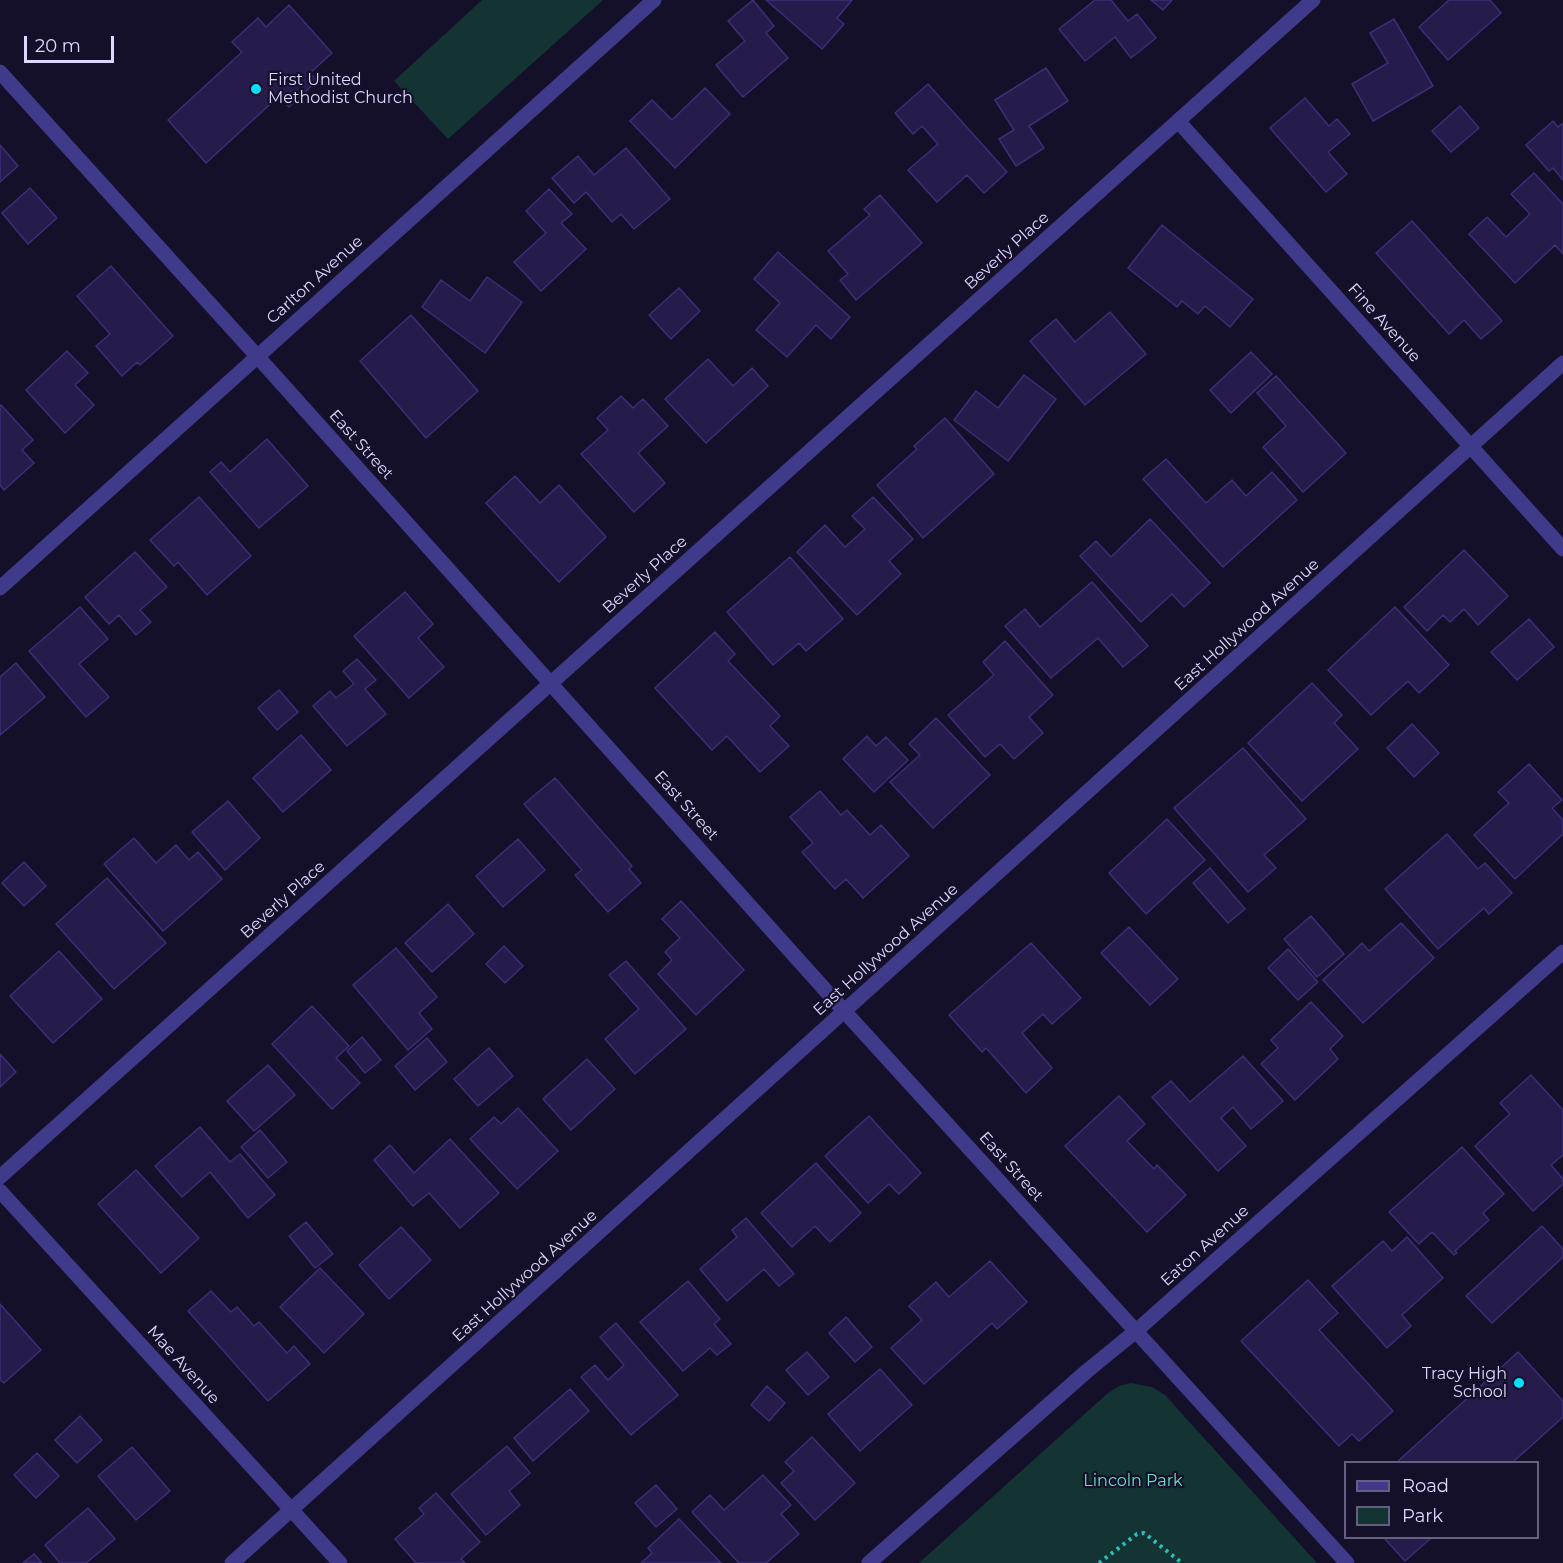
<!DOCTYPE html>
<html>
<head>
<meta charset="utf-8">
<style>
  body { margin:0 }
  #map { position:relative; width:1563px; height:1563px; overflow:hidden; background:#15102a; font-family:Montserrat,sans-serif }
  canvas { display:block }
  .legend { position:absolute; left:1344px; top:1461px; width:195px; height:78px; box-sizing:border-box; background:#15102a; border:2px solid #65607f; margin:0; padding:8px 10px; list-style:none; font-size:18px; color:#ded8ff }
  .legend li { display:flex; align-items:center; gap:12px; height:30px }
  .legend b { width:30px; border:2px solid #65607f }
  .scale { position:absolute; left:24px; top:36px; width:90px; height:27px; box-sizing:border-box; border:3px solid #ded8ff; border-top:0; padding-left:8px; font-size:18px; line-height:21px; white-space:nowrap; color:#ded8ff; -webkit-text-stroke:4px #15102a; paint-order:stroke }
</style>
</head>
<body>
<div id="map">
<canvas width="1563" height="1563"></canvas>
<ul class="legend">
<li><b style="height:8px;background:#3f3a89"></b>Road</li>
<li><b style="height:16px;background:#133433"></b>Park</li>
</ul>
<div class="scale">20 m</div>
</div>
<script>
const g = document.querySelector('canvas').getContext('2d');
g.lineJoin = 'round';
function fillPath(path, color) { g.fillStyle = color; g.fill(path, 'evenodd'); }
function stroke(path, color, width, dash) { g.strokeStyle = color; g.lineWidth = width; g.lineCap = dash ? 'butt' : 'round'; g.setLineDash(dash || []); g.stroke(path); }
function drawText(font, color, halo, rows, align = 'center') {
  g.font = font + ' Montserrat,sans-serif'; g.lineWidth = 4.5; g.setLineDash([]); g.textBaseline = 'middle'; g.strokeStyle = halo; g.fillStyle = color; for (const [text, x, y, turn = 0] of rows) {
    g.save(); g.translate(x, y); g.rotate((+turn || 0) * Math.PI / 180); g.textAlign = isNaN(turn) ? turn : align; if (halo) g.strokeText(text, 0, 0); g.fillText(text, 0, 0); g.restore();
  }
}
const green = new Path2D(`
  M482,0H603L448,139L394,81Z
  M1131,1383L1152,1387L1165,1395L1317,1563H919L1108,1393L1119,1386Z`);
const building = new Path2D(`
  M753,0L774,26L766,33L788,58L743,97L716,65L745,41L728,21Z
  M766,0H852L837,18L844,24L822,49Z
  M1095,0H1111L1128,21L1137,14L1156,38L1131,58L1115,37L1085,61L1059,29Z
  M1151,0H1172L1163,10Z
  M1449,0H1490L1501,13L1448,60L1419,27Z
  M289,5L332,53L310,73L317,81L289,107L279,96L206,163L168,120L242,52L232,42L258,18L266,27Z
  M1394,19L1433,86L1373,121L1352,84L1388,63L1370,33Z
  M1046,68L1068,101L1029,126L1044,148L1016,166L999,139L1014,130L995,100Z
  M928,84L1007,172L984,193L967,175L937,202L908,170L938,144L922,126L913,134L895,113Z
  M705,88L730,114L675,168L630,121L652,100L672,120Z
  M1305,98L1329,126L1337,119L1350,134L1328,152L1347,174L1326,192L1270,128Z
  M1460,106L1479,128L1451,152L1432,131Z
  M1553,121L1558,127L1563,123V180L1553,168L1549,171L1526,145Z
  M0,145L18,166L0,182Z
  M626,148L670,199L634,229L621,214L612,222L586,192L574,203L552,178L578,156L594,175Z
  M1534,173L1563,204V254L1555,245L1515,283L1469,234L1487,217L1506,237L1530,214L1511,194Z
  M30,188L57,218L28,244L2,213Z
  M549,189L572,214L561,223L586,249L541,291L514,262L546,233L526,211Z
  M880,195L922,243L856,300L840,280L848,274L828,251L870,215L864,209Z
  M1412,221L1502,321L1481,339L1464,320L1449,334L1376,253Z
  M1162,225L1253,299L1230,327L1205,306L1198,314L1182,301L1177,307L1128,268Z
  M778,252L850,317L831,339L816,325L787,357L756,330L780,303L754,279Z
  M111,266L173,336L140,365L137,362L122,376L96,346L110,334L77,296Z
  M487,277L522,302L485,353L422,307L441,280L470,301Z
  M679,288L700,311L671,339L649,315Z
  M1110,312L1146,354L1085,405L1030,341L1056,319L1075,342Z
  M411,315L478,391L426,438L360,361Z
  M67,351L88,373L75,385L94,405L65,433L26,390Z
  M1251,352L1272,374L1231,413L1210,390Z
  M708,359L733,386L752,368L768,386L706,443L665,399Z
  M1024,375L1056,399L1008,461L954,420L976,391L998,408Z
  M1276,376L1346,453L1303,492L1263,447L1286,426L1257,393Z
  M621,396L633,408L643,399L668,426L638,453L665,483L634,512L581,454L608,430L597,418Z
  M1,405L33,440L22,450L34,463L4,490L0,485V406Z
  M945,418L994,474L923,538L877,485L917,449L914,446Z
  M267,439L308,486L259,528L210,472L221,462L230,472Z
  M1166,459L1206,503L1232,480L1246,496L1272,472L1297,500L1223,567L1143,479Z
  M515,476L540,503L559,485L606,537L559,582L486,503Z
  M199,497L251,556L207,595L178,562L174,566L150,540Z
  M873,497L913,539L889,561L901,574L857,615L797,552L825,525L845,547L865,529L852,516Z
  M1150,519L1210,583L1184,607L1172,594L1141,622L1080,556L1096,541L1111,557Z
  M1464,550L1508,596L1478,625L1464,609L1450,622L1443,615L1427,631L1404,607Z
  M135,552L167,587L140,610L151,622L136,635L119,615L109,624L85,597Z
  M790,557L843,619L806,651L799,643L773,665L727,612Z
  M1092,582L1148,646L1123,667L1098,638L1051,678L1005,626L1025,609L1040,627Z
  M405,592L433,624L418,638L444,667L409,698L354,636Z
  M80,607L108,639L79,664L109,697L86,717L29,651Z
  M1395,607L1449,665L1419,693L1408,681L1371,715L1328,670Z
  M1529,619L1554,647L1517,680L1491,652Z
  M715,632L735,654L728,661L780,716L770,726L789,746L760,772L727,736L712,750L655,688Z
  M1005,641L1053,695L1029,717L1043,733L1014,759L1000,744L985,757L948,715L994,675L983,662Z
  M357,659L376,680L365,689L386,714L347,746L313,706L330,691L336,698L354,684L343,671Z
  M16,663L45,697L0,735V677Z
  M1312,683L1342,715L1334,723L1358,749L1302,801L1248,743Z
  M279,690L298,712L277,730L258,708Z
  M936,718L990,775L933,828L890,782L920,755L909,744Z
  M1412,724L1439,753L1414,777L1387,748Z
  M301,735L331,770L283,812L253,778Z
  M867,736L876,746L886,737L908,760L874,792L843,759Z
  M1243,748L1306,819L1264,855L1276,868L1248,892L1174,808Z
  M1529,764L1562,800L1552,808L1563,820V834L1515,879L1474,835L1509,803L1498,792Z
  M555,778L632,866L629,869L641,883L608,912L575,875L582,870L524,804Z
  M820,791L841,815L847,810L870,835L881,825L909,856L863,898L846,879L835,889L802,852L813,843L790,817Z
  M228,801L260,838L225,870L192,832Z
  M1167,819L1205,860L1146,914L1109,873Z
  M1447,834L1478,869L1485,863L1512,893L1489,914L1484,908L1438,949L1385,889Z
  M134,838L156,863L176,845L189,860L198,852L222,879L163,931L104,864Z
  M518,839L545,870L503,907L476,876Z
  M24,862L46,886L24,906L2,883Z
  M1210,868L1245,909L1228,923L1193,883Z
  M107,878L166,943L114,989L56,924Z
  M681,901L744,970L696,1015L658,974L672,960L665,952L680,938L662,919Z
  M448,904L474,934L432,972L405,943Z
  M1311,916L1344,954L1317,977L1284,939Z
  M1401,923L1434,958L1363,1023L1323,980L1362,943L1369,951Z
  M1129,927L1178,979L1150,1005L1101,953Z
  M1031,943L1081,998L1052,1024L1043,1014L1022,1033L1052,1068L1026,1093L986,1048L982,1052L949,1015Z
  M504,946L523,966L505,983L486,964Z
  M396,948L437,997L419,1013L432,1029L408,1050L353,985Z
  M1288,949L1318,982L1298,1000L1268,968Z
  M59,951L102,999L53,1043L10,996Z
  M626,961L686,1029L635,1074L605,1039L639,1009L609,975Z
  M1311,1002L1343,1036L1330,1049L1338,1059L1295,1100L1261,1064L1278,1048L1271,1040Z
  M312,1006L349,1046L336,1058L360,1083L332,1109L272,1044Z
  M362,1037L381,1060L365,1073L347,1051Z
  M427,1038L447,1062L415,1090L395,1066Z
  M489,1048L513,1076L478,1106L454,1079Z
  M0,1054L16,1072L0,1087Z
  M1243,1056L1283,1101L1251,1129L1233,1107L1221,1118L1246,1146L1218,1171L1152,1097L1171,1081L1190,1102Z
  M587,1059L615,1089L571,1130L543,1099Z
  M268,1065L295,1095L254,1131L227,1101Z
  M1531,1075L1563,1110V1155L1551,1165L1563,1179V1184L1533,1211L1475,1146L1510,1114L1500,1103Z
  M1119,1096L1145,1124L1127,1141L1154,1169L1157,1165L1186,1195L1147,1232L1065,1146Z
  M518,1108L558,1151L517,1189L470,1139L494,1117L501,1124Z
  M869,1116L921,1173L899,1194L889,1184L868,1203L825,1156Z
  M200,1127L230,1162L240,1154L275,1195L248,1218L210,1172L182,1197L155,1166Z
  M260,1130L287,1162L268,1178L241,1147Z
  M450,1139L499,1193L460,1228L429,1193L413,1206L374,1160L390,1145L414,1173Z
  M1462,1147L1504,1194L1483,1213L1489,1220L1455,1251L1457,1253L1454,1255L1432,1232L1419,1244L1389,1212Z
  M816,1163L861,1213L830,1242L815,1226L792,1247L761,1213Z
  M136,1170L199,1238L161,1273L98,1204Z
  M746,1218L794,1274L779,1286L764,1269L727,1301L700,1269L737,1237L732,1230Z
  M306,1222L333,1254L315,1268L289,1236Z
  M1542,1226L1563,1249V1257L1492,1323L1466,1296Z
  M401,1227L431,1260L389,1299L359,1265Z
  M1407,1237L1443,1278L1402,1315L1411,1326L1387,1348L1332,1286L1383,1241L1392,1251Z
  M990,1261L1027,1302L997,1329L992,1323L924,1384L891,1348L922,1320L909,1306L936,1282L949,1297Z
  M320,1268L364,1314L324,1353L280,1307Z
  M1308,1280L1338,1313L1319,1330L1393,1411L1359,1441L1352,1434L1339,1446L1241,1341Z
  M688,1281L720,1319L714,1324L731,1344L717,1355L710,1348L683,1371L640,1322Z
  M211,1291L231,1312L237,1307L254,1326L259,1322L287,1353L294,1346L310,1364L268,1401L188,1311Z
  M0,1304L41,1350L4,1383L0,1380Z
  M846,1317L872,1347L855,1362L829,1333Z
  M616,1323L678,1395L631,1435L581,1377L595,1365L608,1380L624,1365L600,1337Z
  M807,1352L829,1377L808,1395L786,1370Z
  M1518,1352L1563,1401V1417L1513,1462H1397Z
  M880,1369L912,1405L860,1451L828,1414Z
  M767,1386L785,1403L769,1421L751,1405Z
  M570,1389L589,1411L533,1461L514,1438Z
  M80,1416L102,1440L77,1463L55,1440Z
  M812,1437L855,1483L815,1520L781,1483L794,1471L785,1462Z
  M507,1446L530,1473L509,1491L520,1505L486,1535L451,1494Z
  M132,1447L170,1491L136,1520L98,1476Z
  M37,1453L59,1476L36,1498L14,1475Z
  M763,1475L791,1505L781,1514L799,1534L766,1563H739L692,1512L710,1495L724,1510Z
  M656,1485L677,1509L656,1527L635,1503Z
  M436,1493L480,1542L461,1559L465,1563H416L395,1539L424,1514L419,1508Z
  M88,1508L115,1539L86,1563H60L45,1545Z
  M679,1519L721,1563H641L652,1553L648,1548Z
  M1384,1538H1431L1405,1561Z
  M34,1554L42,1563H23Z`);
const path = new Path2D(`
  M1099,1563L1137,1534L1144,1533L1182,1563`);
const minor = new Path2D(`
  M1178,121L1563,549
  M0,588L654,0
  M0,1177L1313,0
  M0,1191L340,1563
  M1136,1331L1563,952
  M232,1563L1563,363`);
const tertiary = new Path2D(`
  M0,72L257,356L845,1012L1347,1563
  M869,1563L1087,1371L1136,1331`);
const markers = [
  [256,89,6,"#04dfff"],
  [1519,1383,6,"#04dfff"]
];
const poiNames = [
  ["First United",268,80],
  ["Methodist Church",268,98],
  ["Tracy High",1507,1374,"right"],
  ["School",1507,1392,"right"]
];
const streetNames = [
  ["Beverly Place",1007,251,-42],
  ["Carlton Avenue",315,280,-42],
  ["Fine Avenue",1384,323,48],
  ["East Street",361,445,48],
  ["Beverly Place",645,575,-42],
  ["East Hollywood Avenue",1247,625,-42],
  ["East Street",686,806,48],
  ["Beverly Place",283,900,-42],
  ["East Hollywood Avenue",886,950,-42],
  ["East Street",1011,1167,48],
  ["Eaton Avenue",1205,1246,-42],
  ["East Hollywood Avenue",525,1276,-42],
  ["Mae Avenue",183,1365,48]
];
const parkNames = [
  ["Lincoln Park",1133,1481]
];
fillPath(green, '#133433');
fillPath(building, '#261b4b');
stroke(building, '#3e2d77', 1.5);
stroke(path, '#2dbeb9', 4, [3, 4.5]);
stroke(minor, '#3f3a89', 15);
stroke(tertiary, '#3f3a89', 15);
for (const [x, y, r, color] of markers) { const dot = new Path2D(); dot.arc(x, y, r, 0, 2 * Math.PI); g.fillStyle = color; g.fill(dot); stroke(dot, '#15102a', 2); }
drawText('16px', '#ded8ff', '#15102a', poiNames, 'left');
drawText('16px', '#ded8ff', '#15102a', streetNames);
drawText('16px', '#60e3c6', '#15102a', parkNames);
</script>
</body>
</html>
